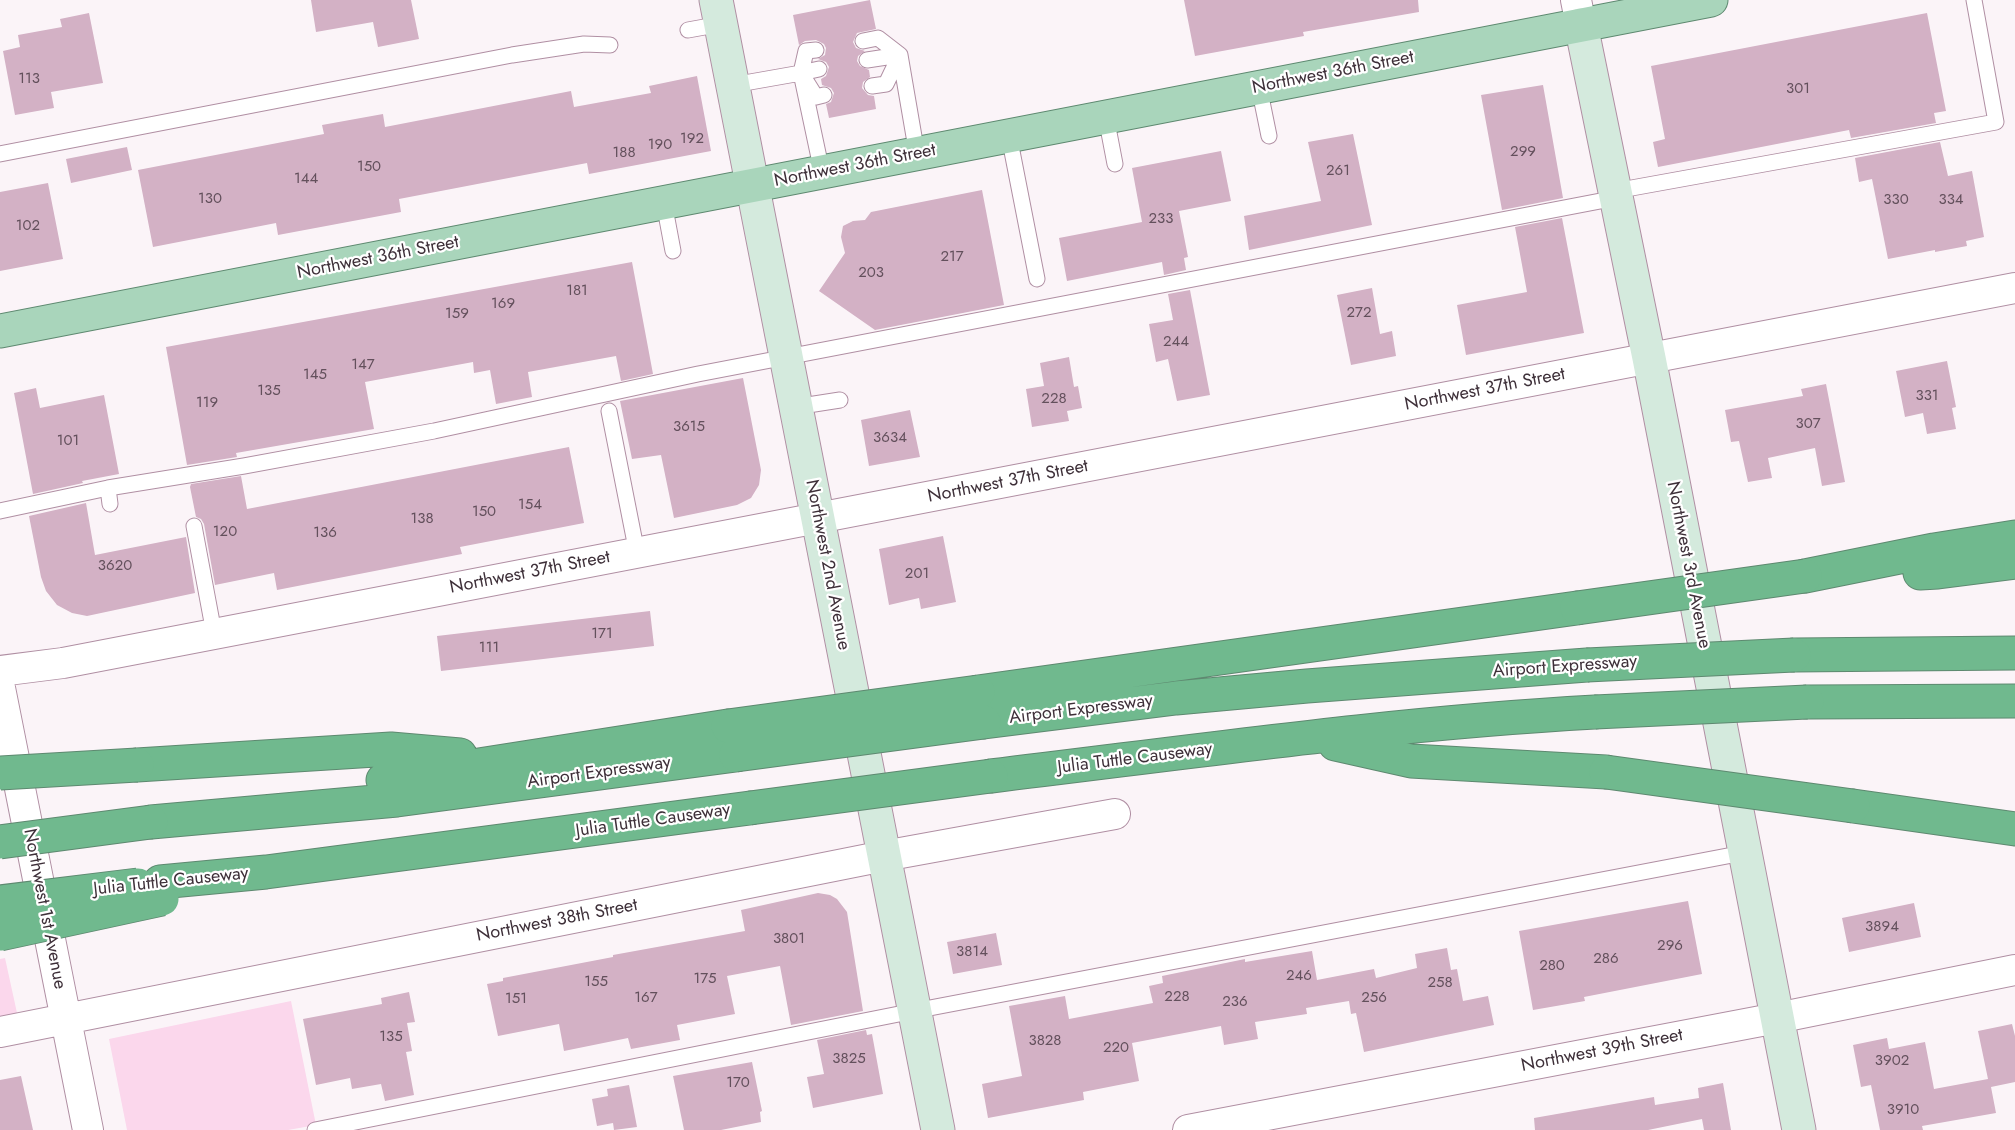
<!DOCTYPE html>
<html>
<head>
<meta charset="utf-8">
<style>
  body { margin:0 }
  canvas { display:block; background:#fbf4f8 }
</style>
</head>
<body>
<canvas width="2015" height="1130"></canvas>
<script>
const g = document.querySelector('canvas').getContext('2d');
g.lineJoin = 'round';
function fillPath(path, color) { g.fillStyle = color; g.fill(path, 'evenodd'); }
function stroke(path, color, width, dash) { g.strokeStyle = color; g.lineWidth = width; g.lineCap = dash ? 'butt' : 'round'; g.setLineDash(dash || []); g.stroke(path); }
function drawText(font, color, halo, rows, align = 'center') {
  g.font = font + ' Jost,sans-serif'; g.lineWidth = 4.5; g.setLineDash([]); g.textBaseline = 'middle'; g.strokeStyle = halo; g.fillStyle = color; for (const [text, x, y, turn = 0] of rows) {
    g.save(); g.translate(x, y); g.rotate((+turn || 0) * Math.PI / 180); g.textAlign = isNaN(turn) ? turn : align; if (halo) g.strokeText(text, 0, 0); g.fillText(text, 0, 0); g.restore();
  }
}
const green = new Path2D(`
  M5,958L17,1013L0,1017V959Z
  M291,1001L316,1125L288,1130H127L109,1039Z`);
const building = new Path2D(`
  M311,0H411L419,39L378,47L373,22L316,32Z
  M870,0L876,29L857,33L853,42L856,48L865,51L858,56L857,61L860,66L869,70L870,77L863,82L862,88L868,95L874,96L876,109L829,118L826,104L831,102L834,93L831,88L822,85L821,79L826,76L829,67L826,62L818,59L825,55L826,48L824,44L816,40L805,41L799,45L793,15Z
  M1184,0H1418L1419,12L1303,32L1304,36L1195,56Z
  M89,13L103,83L51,92L54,108L15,115L3,51L20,47L18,35L62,27L60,19Z
  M1927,13L1946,111L1934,113L1936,123L1851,138L1849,130L1658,167L1653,142L1665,139L1651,66Z
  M697,76L711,151L589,174L587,163L399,199L401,212L278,235L276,223L153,247L138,170L324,134L322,125L383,114L385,127L571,91L574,107L651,93L649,86Z
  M1543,85L1563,198L1502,210L1481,95Z
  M1353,134L1372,225L1249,250L1244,216L1321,201L1308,142Z
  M1940,142L1948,176L1972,171L1984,237L1966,241L1967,246L1935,252V250L1888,259L1872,179L1859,182L1855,158Z
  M127,147L132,170L71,183L66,159Z
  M1221,151L1231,201L1179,211L1188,257L1184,258L1186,270L1164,275L1162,262L1067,281L1059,238L1142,222L1132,168Z
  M48,183L63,259L0,271V192Z
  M982,190L1004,305L875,330L819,291L845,253L841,237L843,226L853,221L865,220L871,212Z
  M1562,218L1584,333L1466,355L1457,305L1527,292L1515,227Z
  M632,262L653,374L621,381L616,356L528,372L532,397L496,404L490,370L474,373L473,362L365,382L374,429L236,453L237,457L187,465L166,347Z
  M1372,288L1380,334L1392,331L1396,356L1351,365L1337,295Z
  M1190,290L1210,395L1177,401L1168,359L1156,362L1149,324L1173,320L1168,294Z
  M1069,357L1074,387L1078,386L1082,408L1067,411L1069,421L1032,427L1026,389L1044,386L1040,363Z
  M1947,361L1956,407L1952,408L1956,429L1927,434L1923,413L1905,417L1896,371Z
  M743,378L761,470L759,485L751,498L737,505L674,518L661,455L632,459L620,401Z
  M1826,384L1845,482L1822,486L1815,448L1768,458L1772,478L1748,482L1739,441L1731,442L1725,410L1803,396L1801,389Z
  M36,388L40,408L104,395L119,474L82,481L83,483L33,494L14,393Z
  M910,410L920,457L869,466L861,420Z
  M569,447L584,523L460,547L462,554L277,590L274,573L215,585L204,524L201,519L196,517L190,487L191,484L241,476L247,509Z
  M86,503L95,555L186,537L195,593L87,616L72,613L57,605L46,591L41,577L29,516Z
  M943,536L956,602L921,609L919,598L889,605L879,549Z
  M650,611L654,646L441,671L437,636Z
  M818,893L830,895L837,899L847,912L863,1011L791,1025L780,966L727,976L735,1014L677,1025L680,1040L631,1049L628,1038L564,1051L559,1024L498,1036L487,984L503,981V978L613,957V955L745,931L741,910Z
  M1688,901L1702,974L1584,997L1585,1001L1533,1010L1519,931Z
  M1914,903L1921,937L1849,952L1842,918Z
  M996,933L1002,965L953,974L947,942Z
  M1447,948L1451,970L1457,969L1463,1001L1488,996L1494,1025L1364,1052L1356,1013L1351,1014L1349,1001L1306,1008L1307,1014L1255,1022L1258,1039L1224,1045L1221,1026L1132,1043L1139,1081L1083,1092L1084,1100L988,1118L982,1084L1022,1076L1009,1006L1065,996L1069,1019L1153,1003L1149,986L1163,983L1162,976L1245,959V962L1312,951L1317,980L1374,969L1376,978L1417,968L1415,954Z
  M409,992L415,1022L407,1023L412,1051L406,1052L414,1095L385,1101L381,1084L352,1089L350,1078L316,1085L303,1019L382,1004L381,998Z
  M2012,1024L2015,1036V1082L1991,1087L1996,1113L1922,1126L1923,1130H1880L1871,1085L1861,1087L1853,1045L1887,1038L1889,1049L1925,1042L1934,1089L1988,1079L1978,1031Z
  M866,1030L867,1035L872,1034L883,1094L813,1108L807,1077L824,1074L817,1040Z
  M752,1062L762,1111L760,1112L761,1122L721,1130H684L673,1076Z
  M21,1076L33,1130H0V1080Z
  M1723,1083L1731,1130H1704L1702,1119L1648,1130H1535L1534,1118L1654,1097L1655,1105L1699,1098L1698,1088Z
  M629,1085L637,1127L614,1130L613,1123L597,1126L592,1099L608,1096L607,1089Z`);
const lane = new Path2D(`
  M688,30L721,24
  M863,41L878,38L900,55L917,154
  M816,50L806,51L801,73L816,97L824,95
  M867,60L900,55
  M801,73L819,69
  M733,85L801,73L822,172
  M872,86L886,84L900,55
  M1259,87L1269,136
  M1106,117L1115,164
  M1009,136L1037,279
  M0,154L512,55L584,44L610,45
  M1615,191L1996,122L1974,0
  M664,203L673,251
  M795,407L840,400
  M609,411L637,553
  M108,488L244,466L434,431L698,374L1616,198
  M0,511L108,488L110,504
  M194,526L214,633
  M315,1130L914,1011L1743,853`);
const street = new Path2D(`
  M1576,0L1581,25
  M0,671L63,663L2015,288
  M0,688L88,1130
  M0,1032L884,856L1115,814
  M1188,1130L1777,1018L2015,970`);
const secondary = new Path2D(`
  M716,0L938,1130
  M1581,25L1649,358L1799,1130`);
const primary = new Path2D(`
  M0,331L1711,0`);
const highway = new Path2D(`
  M1920,573L1938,572L2015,562
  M1805,576L1934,550L2015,537
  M1794,655L2015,653
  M978,692L1577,608
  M1807,702L2015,701
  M984,722L1176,698L1307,686L1587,665
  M1335,744L1411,761L1606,772
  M137,765L391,749L460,755
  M991,776C1192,752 1393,723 1595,712
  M383,780L728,726
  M1853,806L2015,829
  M151,822L397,800L736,755
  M160,882L266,872L750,808`);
const highwayBridge = new Path2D(`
  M1577,608L1805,576
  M1587,665L1794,655
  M1595,712L1807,702
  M728,726L978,692
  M736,755L984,722
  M1606,772L1853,806
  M0,773L137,765
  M750,808L991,776
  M0,842L151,822
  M0,902L138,885
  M0,934L162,899`);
const numberNames = [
  ["113",29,79],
  ["301",1798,89],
  ["192",692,139],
  ["190",660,145],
  ["299",1523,152],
  ["188",624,153],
  ["150",369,167],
  ["261",1338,171],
  ["144",306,179],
  ["130",210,199],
  ["330",1896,200],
  ["334",1951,200],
  ["233",1161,219],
  ["102",28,226],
  ["217",952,257],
  ["203",871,273],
  ["181",577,291],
  ["169",503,304],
  ["272",1359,313],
  ["159",457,314],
  ["244",1176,342],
  ["147",363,365],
  ["145",315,375],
  ["135",269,391],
  ["331",1927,396],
  ["228",1054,399],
  ["119",207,403],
  ["307",1808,424],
  ["3615",689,427],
  ["3634",890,438],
  ["101",68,441],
  ["154",530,505],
  ["150",484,512],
  ["138",422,519],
  ["120",225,532],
  ["136",325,533],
  ["3620",115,566],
  ["201",917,574],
  ["171",602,634],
  ["111",489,648],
  ["3894",1882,927],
  ["3801",789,939],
  ["296",1670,946],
  ["3814",972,952],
  ["286",1606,959],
  ["280",1552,966],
  ["246",1299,976],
  ["175",705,979],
  ["155",596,982],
  ["258",1440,983],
  ["228",1177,997],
  ["167",646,998],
  ["256",1374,998],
  ["151",516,999],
  ["236",1235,1002],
  ["135",391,1037],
  ["3828",1045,1041],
  ["220",1116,1048],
  ["3825",849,1059],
  ["3902",1892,1061],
  ["170",738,1083],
  ["3910",1903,1110]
];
const streetNames = [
  ["Northwest 36th Street",1333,73,-11],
  ["Northwest 36th Street",855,166,-11],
  ["Northwest 36th Street",378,258,-11],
  ["Northwest 37th Street",1485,390,-11],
  ["Northwest 37th Street",1008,482,-11],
  ["Northwest 2nd Avenue",827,565,79],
  ["Northwest 3rd Avenue",1688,565,79],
  ["Northwest 37th Street",530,573,-11],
  ["Airport Expressway",1565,667,-4],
  ["Airport Expressway",1081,710,-7],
  ["Julia Tuttle Causeway",1135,759,-7],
  ["Airport Expressway",599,773,-8],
  ["Julia Tuttle Causeway",653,821,-8],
  ["Julia Tuttle Causeway",171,882,-6],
  ["Northwest 1st Avenue",44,909,79],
  ["Northwest 38th Street",557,921,-11],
  ["Northwest 39th Street",1602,1051,-11]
];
fillPath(green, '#fbd7ec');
fillPath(building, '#d3b1c5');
stroke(lane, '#b08fa3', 17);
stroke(street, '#b08fa3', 32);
stroke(secondary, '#b08fa3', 35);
stroke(primary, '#5e8970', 35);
stroke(highway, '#5e8970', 35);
stroke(lane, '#fff', 15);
stroke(street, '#fff', 30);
stroke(secondary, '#d4eadd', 33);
stroke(primary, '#a9d5bb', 33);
stroke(highway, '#70b98e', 33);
stroke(highwayBridge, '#5e8970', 35, []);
stroke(highwayBridge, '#70b98e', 33);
drawText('15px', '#63505c', null, numberNames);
drawText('18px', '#3e3039', '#fff', streetNames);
</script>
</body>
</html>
